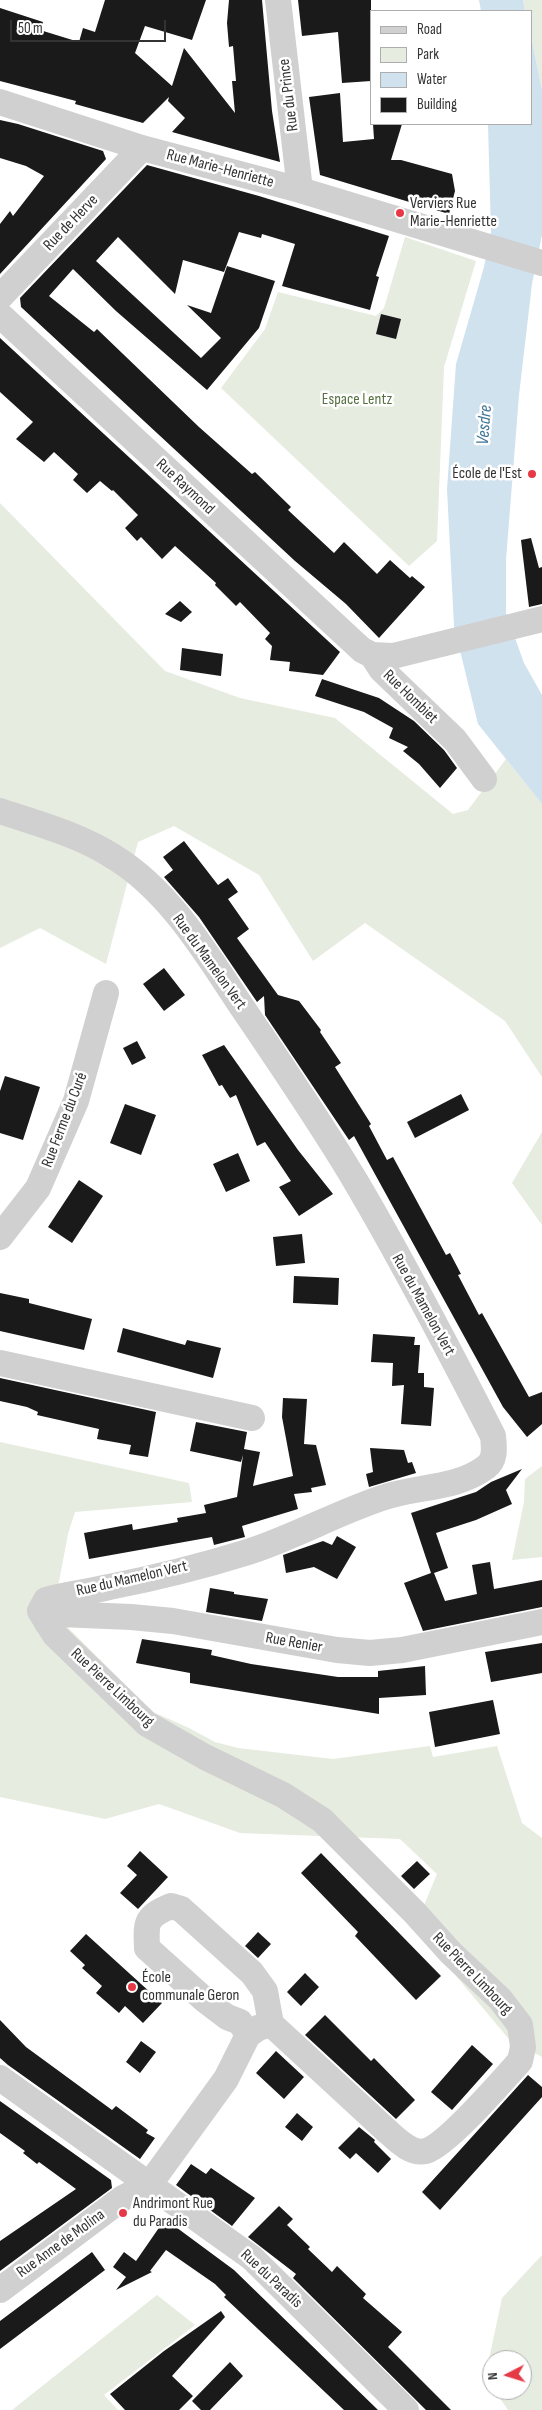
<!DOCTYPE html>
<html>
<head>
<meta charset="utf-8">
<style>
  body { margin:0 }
  #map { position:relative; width:542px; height:2410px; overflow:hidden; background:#fff; font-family:"Sofia Sans Condensed",sans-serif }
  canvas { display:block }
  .legend { position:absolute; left:370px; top:10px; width:162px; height:115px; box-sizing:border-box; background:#fff; border:1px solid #adadad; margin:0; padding:6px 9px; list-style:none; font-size:15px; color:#333 }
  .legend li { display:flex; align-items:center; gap:10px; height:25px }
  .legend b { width:25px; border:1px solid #adadad }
  .north { position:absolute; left:482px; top:2350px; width:50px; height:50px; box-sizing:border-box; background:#fff; border:1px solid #adadad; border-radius:50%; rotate:265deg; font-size:14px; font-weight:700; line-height:20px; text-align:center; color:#333 }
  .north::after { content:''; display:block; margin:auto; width:18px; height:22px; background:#e63946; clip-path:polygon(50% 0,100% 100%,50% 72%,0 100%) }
  .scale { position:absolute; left:10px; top:20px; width:156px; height:22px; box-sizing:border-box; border:2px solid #333; border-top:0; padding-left:6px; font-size:15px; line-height:18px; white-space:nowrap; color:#333; -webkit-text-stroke:4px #fff; paint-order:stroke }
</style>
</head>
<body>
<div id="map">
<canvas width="542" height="2410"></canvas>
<ul class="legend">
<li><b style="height:6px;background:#d0d0d0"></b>Road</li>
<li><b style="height:14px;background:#e6ecdf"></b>Park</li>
<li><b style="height:14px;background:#cfe2ee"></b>Water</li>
<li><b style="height:14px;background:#1a1a1a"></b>Building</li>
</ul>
<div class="north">N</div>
<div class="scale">50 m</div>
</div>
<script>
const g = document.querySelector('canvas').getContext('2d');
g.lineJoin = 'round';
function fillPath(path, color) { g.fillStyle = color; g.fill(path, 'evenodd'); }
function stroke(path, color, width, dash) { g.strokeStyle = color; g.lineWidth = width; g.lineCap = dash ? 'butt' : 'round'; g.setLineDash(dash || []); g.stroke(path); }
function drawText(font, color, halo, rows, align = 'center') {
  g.font = font + ' "Sofia Sans Condensed",sans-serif'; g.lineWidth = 5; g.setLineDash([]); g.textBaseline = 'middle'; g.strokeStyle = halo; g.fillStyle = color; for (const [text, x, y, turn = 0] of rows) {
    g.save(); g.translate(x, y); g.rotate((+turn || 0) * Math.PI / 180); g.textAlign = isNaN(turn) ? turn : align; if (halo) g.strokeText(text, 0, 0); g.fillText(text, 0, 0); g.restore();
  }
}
const green = new Path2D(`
  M523,0H542V90L531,36V11H525Z
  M405,237L476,261L444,367L437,541L409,566L221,388L265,329L278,292L376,316L384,308Z
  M0,503L165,671L240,698L335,718L453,814L468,810L506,759L542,804V1077L505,1021L365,923L313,961L259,875L174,826L138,842L106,964L40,928L0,948Z
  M542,1132V1225L512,1183Z
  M0,1442L189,1483L192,1502L75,1512L68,1534L53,1613L153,1712L187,1727L215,1742L238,1748L333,1759L430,1746L433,1757L497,1746L522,1823L542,1838V2057L508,2038L415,1927L437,1874L400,1839L240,1833L159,1804L105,1819L0,1797Z
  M542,1466V1557L512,1560L524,1502L525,1479Z
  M542,2255V2410H508L494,2390H522V2360H492V2387L485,2378L502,2298Z
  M157,2295L195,2325L104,2395L118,2410H12Z`);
const water = new Path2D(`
  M479,0H523L525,11H481Z
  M531,36L542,90V235L532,284L519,395L506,560V613L524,663L542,695V804L478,724L454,626L447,489L456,364L484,267L491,233L488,124H531Z`);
const building = new Path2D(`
  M105,0H206L192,40L145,26L135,53L172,86L184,48L235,113L232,81H236L233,46L229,47L227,23L229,0H262L272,111L280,162L172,132L185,118L168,101L169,97L143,123L75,104L76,101L0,81V8L43,22L40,30L79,42L83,28L95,32Z
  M298,0H371V81L342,83L338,32L302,36Z
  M340,93L343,142L374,139L373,124H402L391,160H401L452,174L455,191L449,214L320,175L309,97Z
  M0,120L18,124L103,151L106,159L0,274V224L10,211L13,216L44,176L26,166L0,158Z
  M147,165L259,196L389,236L376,276L379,277L370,310L282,286L295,244L262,234L261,238L239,232L224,272L183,260L175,294L118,237L96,261L201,358L221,338L187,305L211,313L227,266L275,281L259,328L207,390L116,311L73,269L49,296L94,332L97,329L199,427L252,474L255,472L291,507L288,510L334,553L344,542L377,574L390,560L410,578L412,576L425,587L379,638L346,604L295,561L21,307L20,298Z
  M381,314L401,319L396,339L376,334Z
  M0,338L340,652L323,675L289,671L290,662L270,660L272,646L265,639L270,633L240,602L236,606L215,585L216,583L175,546L162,559L141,537L137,541L125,528L138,515L113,490L112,491L100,481L87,493L73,480L78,474L54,452L44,462L16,439L33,422L0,392Z
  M531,538L539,568L542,567V604L529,607L521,540Z
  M180,601L192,612L181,622L165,614Z
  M182,648L223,654L221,676L180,670Z
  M322,679L379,698L414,721L444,750L457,768L440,788L419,764L403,751L408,747L389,738L393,728L364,712L315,696Z
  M184,841L218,885L228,878L238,892L228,899L249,929L237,938L278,995L299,1001L321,1030L320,1032L341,1063L335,1067L371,1124L369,1126L387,1160L393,1157L446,1255L450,1253L461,1274L458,1275L479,1315L482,1313L529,1397L542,1392V1424L527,1437L503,1407L354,1136L349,1140L265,1015L264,996L257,1002L199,917L164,877L173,870L163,857Z
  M164,968L185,995L164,1011L143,984Z
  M137,1041L146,1058L132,1065L123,1048Z
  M224,1045L298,1150L333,1194L299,1216L279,1187L291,1181L265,1142L257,1146L236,1095L230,1098L222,1085L219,1086L202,1055Z
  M5,1076L40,1087L23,1140L0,1133V1091Z
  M461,1094L469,1110L415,1138L407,1122Z
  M125,1104L156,1115L141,1155L110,1143Z
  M238,1153L250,1181L226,1192L213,1164Z
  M79,1180L103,1196L72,1243L48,1227Z
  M302,1234L305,1263L276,1266L273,1237Z
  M294,1276L339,1278L338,1305L293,1303Z
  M0,1293L29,1299V1303L92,1319L84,1350L0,1331Z
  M123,1328L185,1345L187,1340L221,1348L213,1378L117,1352Z
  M373,1334L415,1337L414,1345H420L418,1373H424V1387L434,1388L431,1426L401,1424L404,1385L392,1386L393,1363L371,1362Z
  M0,1378L156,1412L148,1457L129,1454L131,1445L97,1439L99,1429L37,1415L38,1412L27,1407L0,1401Z
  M283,1398L307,1399L304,1444L316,1445L326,1485L311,1488L312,1492L294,1494L298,1509L242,1526L245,1537L214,1545L212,1537L89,1559L84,1533L132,1524L133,1530L178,1522L177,1518L206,1513L204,1505L237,1497L243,1455L241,1462L190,1451L196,1422L247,1432L244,1449L260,1452L253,1486L293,1476L282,1417Z
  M370,1448L404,1450L408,1463L412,1462L416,1473L369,1487L366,1474L373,1472Z
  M522,1469L506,1490L512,1504L476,1520L436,1533L448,1568L434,1573L445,1601L477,1594L472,1565L490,1562L494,1589L542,1580V1607L423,1631L404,1583L431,1573L411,1513L476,1492L491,1482Z
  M337,1536L356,1547L337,1579L314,1567L286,1573L283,1555L323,1541L332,1545Z
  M210,1588L234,1592V1594L268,1599L262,1621L206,1612Z
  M142,1639L212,1650L211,1655L251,1664L338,1677H378V1671L425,1666L426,1695L379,1698V1714L190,1683V1673L136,1663Z
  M542,1643V1673L491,1682L485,1652Z
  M493,1700L500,1734L435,1747L429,1712Z
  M140,1851L168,1877L138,1909L120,1893L137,1875L127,1866Z
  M321,1853L441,1976L416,2000L355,1936L358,1932L301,1873Z
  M417,1861L430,1874L414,1889L401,1876Z
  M258,1932L271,1944L258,1958L245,1946Z
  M86,1934L162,2003L143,2023L125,2006L119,2013L96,1993L102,1986L82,1968L85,1965L70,1951Z
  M305,1973L319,1987L301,2006L287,1992Z
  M325,2015L371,2061L374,2058L415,2100L396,2119L305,2035Z
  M0,2020L26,2047L112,2110L116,2106L148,2130L146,2133L155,2138L140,2159L8,2065L0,2058Z
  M141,2041L156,2052L140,2073L126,2062Z
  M472,2045L493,2064L452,2110L431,2092Z
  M276,2051L304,2077L284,2099L256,2073Z
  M528,2075L542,2087V2097L440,2210L422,2192Z
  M0,2101L111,2180L112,2188L0,2271V2241L76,2189L39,2162L37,2164L23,2153L25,2151L0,2133Z
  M297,2113L313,2127L302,2141L285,2127Z
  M359,2127L375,2140L374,2142L391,2159L378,2173L356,2153L350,2159L338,2148Z
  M191,2164L206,2174L211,2168L255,2198L232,2226L176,2185Z
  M279,2206L293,2219L287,2225L310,2247L308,2249L332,2272L337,2266L366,2294L363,2298L402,2332L388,2347L451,2410H426L293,2278L296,2274L248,2237Z
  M165,2219L234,2270L378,2410H344L224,2297L226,2295L215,2284L166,2250L150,2271L152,2272L116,2290L126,2277L113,2267L124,2252L136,2261Z
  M92,2252L105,2270L0,2349V2321Z
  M221,2311L225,2317L172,2376L193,2396L179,2410H125L110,2394L164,2351Z
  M230,2362L243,2376L210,2410H201L192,2401Z`);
const minor = new Path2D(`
  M278,0L300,190
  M0,102L142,148L300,190L542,263
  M0,297L142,148
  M0,315L362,650L372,655L393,656L542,619
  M372,655L381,669L455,740L484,779
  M0,811C39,824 80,835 114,857C171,892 207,955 244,1010C282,1066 321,1123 356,1182C405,1265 449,1350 493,1436C494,1447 496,1460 486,1467C457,1489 418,1486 385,1497C338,1512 295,1537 248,1552C203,1566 155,1578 109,1587C88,1592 67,1594 46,1600L40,1611L55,1635L147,1724L205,1757L283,1795L322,1820L414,1912L451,1953L500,1999L520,2025L523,2047L520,2061C503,2080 447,2145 426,2151C411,2155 396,2139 386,2130L271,2024L258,2028L248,2035L226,2079L149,2185L123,2198L0,2290
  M0,1237L38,1188L76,1101L106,993
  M0,1363L252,1418
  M47,1623L60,1614L131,1617L173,1621L337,1650L370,1653L402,1650L542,1622
  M248,2035L240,2022L227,2017L206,2001L147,1948C146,1922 145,1917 171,1906L181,1909L252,1973L265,1991L271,2024
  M0,2078L252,2258L406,2410`);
const markers = [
  [400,213,5,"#e63946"],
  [532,474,5,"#e63946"],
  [132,1987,5,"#e63946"],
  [123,2213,5,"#e63946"]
];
const streetNames = [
  ["Rue du Prince",289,95,-97],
  ["Rue Marie-Henriette",220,169,15],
  ["Rue de Herve",71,223,-46],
  ["Rue Raymond",185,487,43],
  ["Rue Hombiet",410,697,44],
  ["Rue du Mamelon Vert",209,962,54],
  ["Rue Ferme du Curé",65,1120,-69],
  ["Rue du Mamelon Vert",423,1305,61],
  ["Rue du Mamelon Vert",132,1579,-13],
  ["Rue Renier",294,1643,10],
  ["Rue Pierre Limbourg",112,1688,43],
  ["Rue Pierre Limbourg",472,1974,46],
  ["Rue Anne de Molina",61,2244,-36],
  ["Rue du Paradis",271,2279,43]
];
const poiNames = [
  ["Verviers Rue",410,204],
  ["Marie-Henriette",410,222],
  ["École de l'Est",522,474,"right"],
  ["École",142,1978],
  ["communale Geron",142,1996],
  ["Andrimont Rue",133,2204],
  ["du Paradis",133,2222]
];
const parkNames = [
  ["Espace Lentz",357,400]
];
const waterNames = [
  ["Vesdre",485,425,-85]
];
fillPath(green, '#e6ecdf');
fillPath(water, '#cfe2ee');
fillPath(building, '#1a1a1a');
stroke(minor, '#d0d0d0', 26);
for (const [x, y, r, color] of markers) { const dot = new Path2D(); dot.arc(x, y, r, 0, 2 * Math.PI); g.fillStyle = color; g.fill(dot); stroke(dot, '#fff', 2); }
drawText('16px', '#333', '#fff', streetNames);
drawText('16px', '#333', '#fff', poiNames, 'left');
drawText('16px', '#56703f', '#fff', parkNames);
drawText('italic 18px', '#3f7597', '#fff', waterNames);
</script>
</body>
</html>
